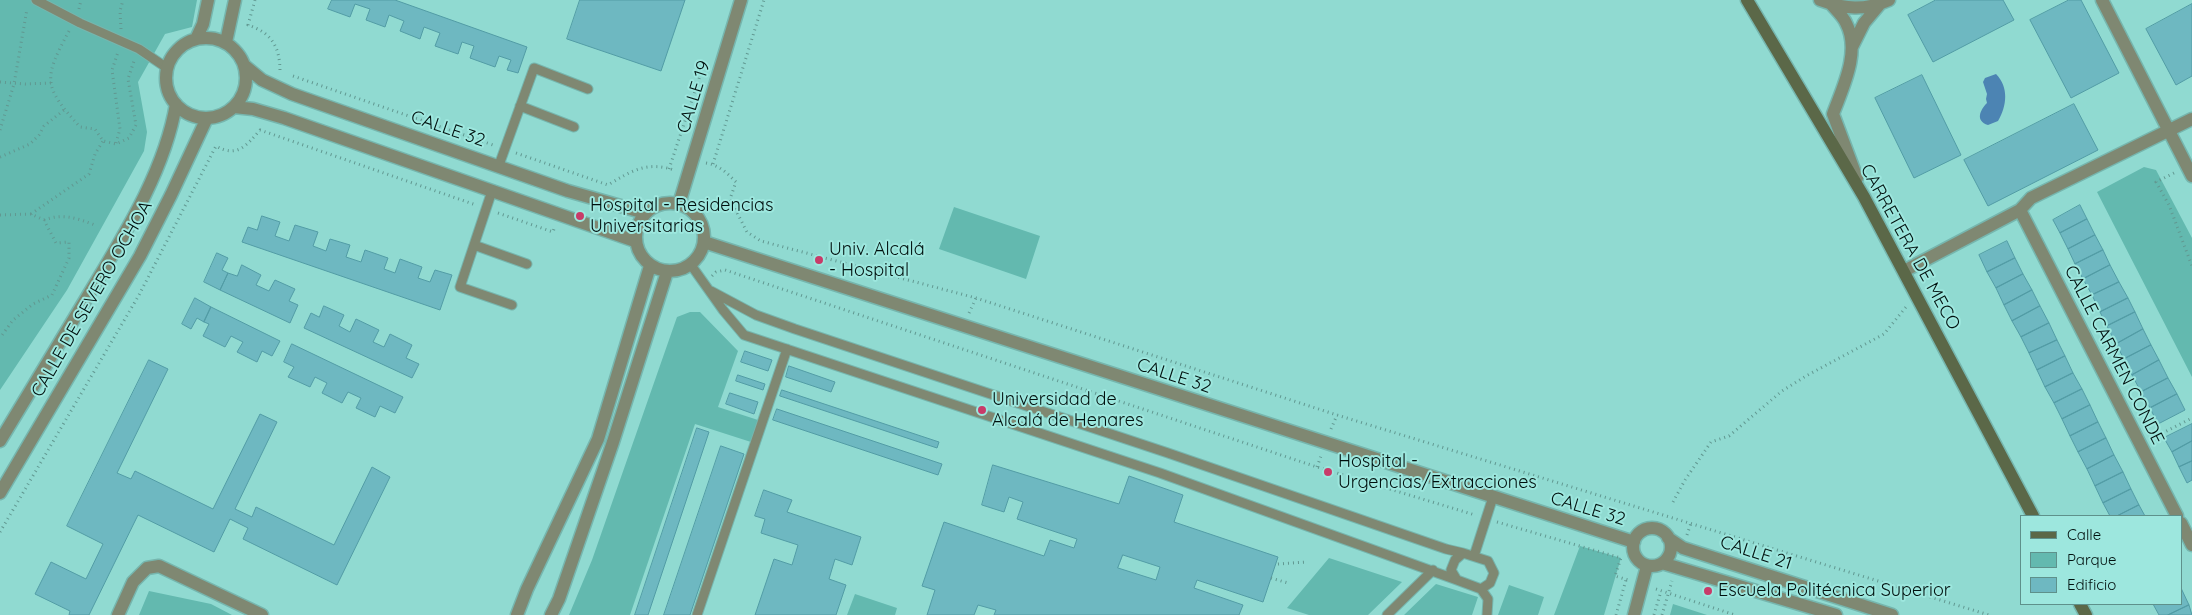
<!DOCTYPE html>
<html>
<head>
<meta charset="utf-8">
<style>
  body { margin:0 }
  #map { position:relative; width:2192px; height:615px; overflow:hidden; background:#90dad1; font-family:Quicksand,sans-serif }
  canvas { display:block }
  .legend { position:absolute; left:2020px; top:515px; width:162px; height:90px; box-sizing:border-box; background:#9de7de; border:1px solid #5e918b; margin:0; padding:6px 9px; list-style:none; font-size:15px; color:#00100e }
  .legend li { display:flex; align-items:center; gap:10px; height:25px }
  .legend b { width:25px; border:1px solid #5e918b }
</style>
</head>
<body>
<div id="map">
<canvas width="2192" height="615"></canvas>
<ul class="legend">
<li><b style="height:6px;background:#5b6848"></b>Calle</li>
<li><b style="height:14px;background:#63b9af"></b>Parque</li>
<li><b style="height:14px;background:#6eb8c1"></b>Edificio</li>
</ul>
</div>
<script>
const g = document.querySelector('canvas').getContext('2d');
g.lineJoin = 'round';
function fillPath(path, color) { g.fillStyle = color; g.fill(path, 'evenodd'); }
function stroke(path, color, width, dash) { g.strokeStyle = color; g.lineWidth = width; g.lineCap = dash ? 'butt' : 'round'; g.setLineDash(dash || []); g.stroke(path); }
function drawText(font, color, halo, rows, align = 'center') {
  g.font = font + ' Quicksand,sans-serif'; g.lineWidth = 4; g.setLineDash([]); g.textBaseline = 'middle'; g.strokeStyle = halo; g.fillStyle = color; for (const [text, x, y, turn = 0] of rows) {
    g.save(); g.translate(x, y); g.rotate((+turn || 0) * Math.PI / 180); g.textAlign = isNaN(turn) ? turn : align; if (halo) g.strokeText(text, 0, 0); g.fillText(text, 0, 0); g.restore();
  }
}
const green = new Path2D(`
  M0,0H197L192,27L165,34L138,82L147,132L144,151L67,290L0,390Z
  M2144,167L2156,170L2192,238V377L2097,192Z
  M954,207L1040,236L1026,279L939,249Z
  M690,312H700L738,351L718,407L758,420L751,442L695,424L630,615H569L592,560L677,317Z
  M1580,546L1621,558L1604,615H1554Z
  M1329,558L1402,582L1368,615H1309L1287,608Z
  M1436,584L1478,597L1472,615H1404Z
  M1509,585L1544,597L1538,615H1498Z
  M149,591L211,604L232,615H139Z
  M855,594L897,608L895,615H847Z
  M1673,604L1707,615H1670Z`);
const water = new Path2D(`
  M1996,74C2009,87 2007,106 1998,121L1988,125C1975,121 1980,110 1987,103L1986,99L1987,94L1983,82L1985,78Z`);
const building = new Path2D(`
  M332,0H395L527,47L518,73L507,70L511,60L499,56L495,67L470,58L474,46L462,42L458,54L435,46L440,33L424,27L420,39L400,31L404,21L389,15L385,27L366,20L370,9L355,4L350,17L328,9Z
  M580,0H685L661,71L567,39Z
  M1936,0H2003L2014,20L1933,62L1908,15Z
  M2069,0H2081L2119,73L2071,98L2030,20Z
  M2192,4V76L2176,85L2146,29Z
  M1922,75L1961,155L1914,178L1875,98Z
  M2074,104L2098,150L1988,206L1964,160Z
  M2080,205L2087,219L2060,233L2053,220Z
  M262,216L280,222L275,236L289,241L295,225L318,232L313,246L326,251L330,239L350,245L346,257L361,262L365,250L388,258L384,269L395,273L400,259L422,267L418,278L430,282L435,270L452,275L440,310L242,242L248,227L257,230Z
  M2087,219L2095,235L2068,249L2060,233Z
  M2095,235L2103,250L2075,264L2068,249Z
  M2007,241L2015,258L1987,272L1979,255Z
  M2103,250L2110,265L2083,279L2075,264Z
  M217,253L228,258L222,270L228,273L220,290L204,282Z
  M2015,258L2023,274L1996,288L1987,272Z
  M242,265L261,275L256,285L269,291L275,280L295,289L289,301L298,305L290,323L220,290L228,273L237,276Z
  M2110,265L2119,282L2092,295L2083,279Z
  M2023,274L2032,290L2004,305L1996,288Z
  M2119,282L2128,298L2100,312L2092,295Z
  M2032,290L2040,306L2012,321L2004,305Z
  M195,298L211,307L204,322L197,318L191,329L182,324Z
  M2128,298L2135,312L2107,326L2100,312Z
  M324,306L344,315L339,326L350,332L356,319L379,330L373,342L384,347L390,334L412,345L406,358L419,364L412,378L304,328L311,313L319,317Z
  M2040,306L2049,323L2021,337L2012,321Z
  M211,307L280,341L272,356L262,351L257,362L237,352L243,342L231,336L225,347L203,336L209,324L204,322Z
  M2135,312L2143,329L2116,344L2107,326Z
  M2049,323L2057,340L2029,353L2021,337Z
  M2143,329L2151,345L2124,359L2116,344Z
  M2057,340L2065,356L2037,370L2029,353Z
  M292,344L403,397L395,413L380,406L375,417L356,408L361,398L348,392L342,403L322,393L327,383L315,377L310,387L288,377L294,367L284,362Z
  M2151,345L2159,360L2132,375L2124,359Z
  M745,351L772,360L768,371L741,362Z
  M2065,356L2073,373L2045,387L2037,370Z
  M149,360L168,369L117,473L131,479L135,471L213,509L260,414L277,422L235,509L252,517L256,507L334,545L372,467L390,477L337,585L243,539L248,528L230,519L214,552L138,515L89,615H69L70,611L35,594L51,562L86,579L103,544L67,526Z
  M2159,360L2168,378L2141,392L2132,375Z
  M789,366L835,382L831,392L786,377Z
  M2073,373L2082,389L2054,403L2045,387Z
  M738,375L765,384L763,390L736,381Z
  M2168,378L2177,394L2150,408L2141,392Z
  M2082,389L2090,405L2062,419L2054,403Z
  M782,390L939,442L937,448L780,396Z
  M730,393L758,402L754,414L726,404Z
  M2177,394L2185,410L2158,424L2150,408Z
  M2090,405L2098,422L2070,436L2062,419Z
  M777,409L942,464L938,475L773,420Z
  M2098,422L2106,438L2078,452L2070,436Z
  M2192,424V441L2172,452L2164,438Z
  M697,428L709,432L648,615H635Z
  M2106,438L2114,455L2087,469L2078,452Z
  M2192,441V461L2179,467L2172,452Z
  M721,446L744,454L690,615H664Z
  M2114,455L2123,472L2095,486L2087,469Z
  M2192,461V480L2187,483L2179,467Z
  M993,465L1119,504L1129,476L1183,495L1174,522L1278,557L1263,602L1197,580L1194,588L1243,605L1239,615H994L996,610L978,605L974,615H927L935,590L922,586L944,522L1044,556L1050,540L1074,548L1077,539L1017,519L1023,502L1009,497L1004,512L982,505ZM1123,555L1160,567L1156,580L1118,568Z
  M2123,472L2131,489L2103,503L2095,486Z
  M2131,489L2139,505L2117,516H2110L2103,503Z
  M764,490L792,500L787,512L861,537L852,565L835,559L829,579L846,585L836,615H755L774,559L792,565L798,545L761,533L765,519L755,516Z
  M2139,505L2145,516H2117Z
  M2181,588L2189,605L2168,615H2159L2153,604H2181Z
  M2189,605L2192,615H2168Z`);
const path = new Path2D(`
  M255,0L248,25C272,33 280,47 280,72
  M79,9L81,0
  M121,29L120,11L123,0
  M69,31C43,79 43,86 80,127L95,129L103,141L116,144L129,138L136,125L128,79L134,61
  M293,76L493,145
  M0,82L25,84L51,83
  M0,130L14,84L27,9
  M116,143L120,129L112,70L118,52
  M516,153L608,185C631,171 647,161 674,170
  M0,157L30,144L39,135L44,126L64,110
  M706,163C719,165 727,173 736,182L730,199L747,232L761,241L976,298L1337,415L1989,615
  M713,164L764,0
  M669,169L703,67
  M2174,173L2156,182L2169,205L2192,266
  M498,213L553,232L555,226
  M31,214L89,174L95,154L103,141
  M0,215L31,214L44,220L56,243L69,242V258L52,295L33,304L13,320L0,338
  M44,220C63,213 76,218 95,225
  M712,276L716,272L725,270L1317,467L1475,515
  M969,313L976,298
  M1331,429L1337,415
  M2153,438L2192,418
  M1317,467L1321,456
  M1673,502L1685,480L1711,442L1729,436L1782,391L1806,376L1884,334L1906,307
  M1497,522L1621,558L1615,576L1628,580
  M0,532L139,295L216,146C237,158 246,146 260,130L476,205
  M1687,535L1691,523
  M1278,564L1306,562
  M1271,578L1288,583
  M1656,589L1735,615
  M1616,615L1626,580
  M1654,615L1661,591
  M1662,615L1672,581`);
const lane = new Path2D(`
  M36,0L80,23L139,49L167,68
  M520,106L574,127
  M499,165L534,68L588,89
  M492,191L460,287L512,305
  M474,245L527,264
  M691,265L723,310L744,335L1160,473L1457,580
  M711,291L756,315L795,329L1168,453L1446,549L1463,553
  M1463,553L1488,561L1494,573L1490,583L1481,589L1457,580L1451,570L1455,560Z
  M1474,556L1493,497
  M1481,589L1488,599L1487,615
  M697,615L787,349
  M1387,615L1433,570`);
const street = new Path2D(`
  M1820,0C1844,9 1865,11 1889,0
  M2102,0L2192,176
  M1831,4C1836,10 1843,16 1846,23C1861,51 1843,87 1833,114L1857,178
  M166 78a40 40 0 1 1 80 0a40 40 0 1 1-80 0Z
  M196,39L203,24L208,0
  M226,42L235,0
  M1852,47L1864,23L1880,4
  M245,66L262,80L292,94L568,191L645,213
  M234,107L253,109L284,118L635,241
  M636 237a34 34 0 1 1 68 0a34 34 0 1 1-68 0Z
  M679,204L741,0
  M704,242L1634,542
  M1904,271L2020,210
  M0,441C30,392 59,343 89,294C123,237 165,171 176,104
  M0,493L140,256L171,195L207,118
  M2177,516L2020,210L2031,198L2192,119
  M2181,523L2192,545
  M1633 547a19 19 0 1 1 38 0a19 19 0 1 1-38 0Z
  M1668,538L1683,548L1892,615
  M1662,563L1836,615
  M118,615L133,582L147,568L159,566L262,615
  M517,615L527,589L598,439L650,266
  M551,615L559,599L613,442L667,272
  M1634,615L1647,566`);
const secondary = new Path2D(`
  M1747,0L1864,197L2033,516
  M2080,604L2086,615`);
const markers = [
  [580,216,5,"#c83b69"],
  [819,260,5,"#c83b69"],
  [982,410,5,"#c83b69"],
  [1328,472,5,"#c83b69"],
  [1708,591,5,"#c83b69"]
];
const streetNames = [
  ["CALLE 19",694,97,-73],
  ["CALLE 32",448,129,19],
  ["CARRETERA DE MECO",1910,247,61],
  ["CALLE DE SEVERO OCHOA",92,299,-60],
  ["CALLE CARMEN CONDE",2114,355,63],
  ["CALLE 32",1174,376,18],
  ["CALLE 32",1588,509,17],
  ["CALLE 21",1756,553,18]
];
const poiNames = [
  ["Hospital - Residencias",590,206],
  ["Universitarias",590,227],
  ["Univ. Alcalá",829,250],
  ["- Hospital",829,271],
  ["Universidad de",992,400],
  ["Alcalá de Henares",992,421],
  ["Hospital -",1338,462],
  ["Urgencias/Extracciones",1338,483],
  ["Escuela Politécnica Superior",1718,591]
];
fillPath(green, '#63b9af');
fillPath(water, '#4c84b3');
fillPath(building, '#6eb8c1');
stroke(building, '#529ca5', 1);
stroke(lane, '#76b6ae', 11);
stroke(street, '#76b6ae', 15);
stroke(secondary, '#76b6ae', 15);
stroke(path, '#619891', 3, [1, 4]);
stroke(lane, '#7f8872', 9);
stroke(street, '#7f8872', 12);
stroke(secondary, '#5b6848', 12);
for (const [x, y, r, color] of markers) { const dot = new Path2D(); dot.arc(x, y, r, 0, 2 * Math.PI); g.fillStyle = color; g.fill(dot); stroke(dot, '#9de7de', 2); }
drawText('18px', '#00100e', '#9de7de', streetNames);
drawText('18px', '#00100e', '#9de7de', poiNames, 'left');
</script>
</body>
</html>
